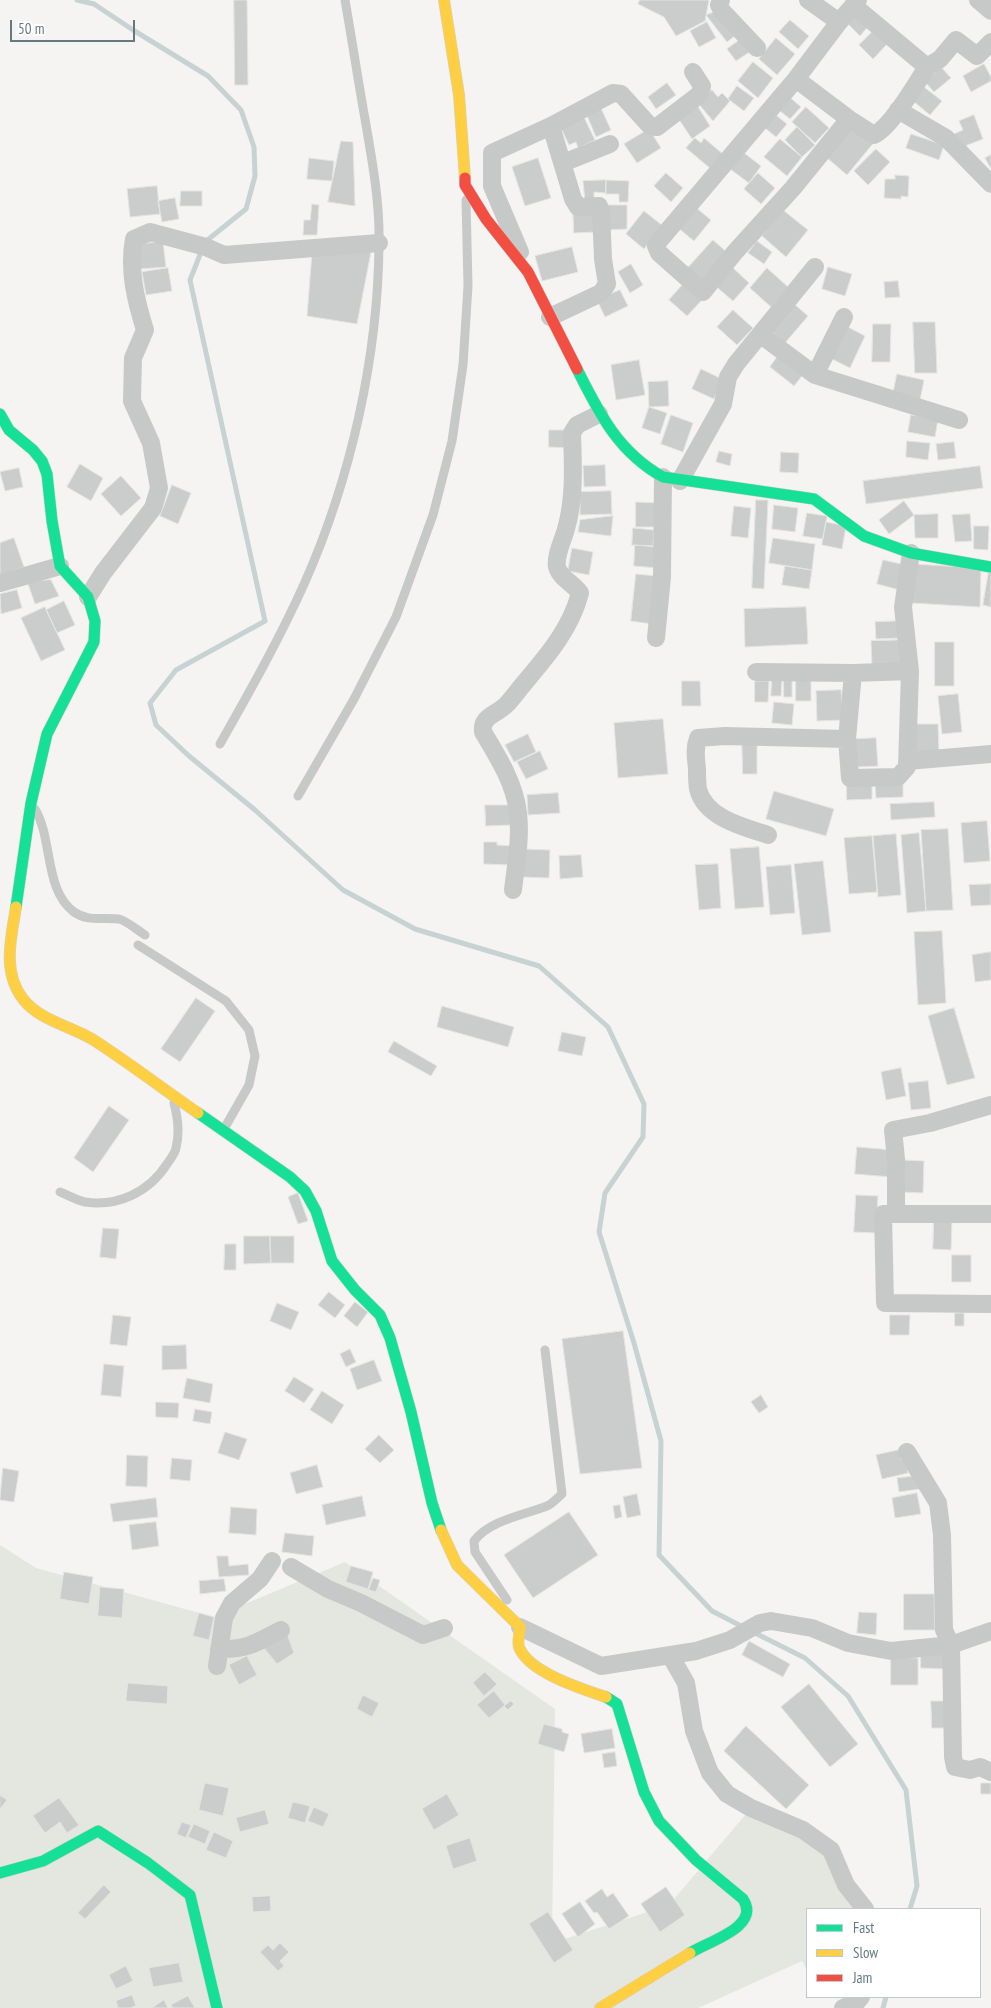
<!DOCTYPE html>
<html>
<head>
<meta charset="utf-8">
<style>
  body { margin:0 }
  #map { position:relative; width:991px; height:2008px; overflow:hidden; background:#f5f4f3; font-family:"PT Sans Narrow",sans-serif }
  canvas { display:block }
  .legend { position:absolute; left:806px; top:1908px; width:175px; height:90px; box-sizing:border-box; background:#fff; border:1px solid #c1c9cd; margin:0; padding:6px 9px; list-style:none; font-size:15px; color:#657983 }
  .legend li { display:flex; align-items:center; gap:10px; height:25px }
  .legend b { width:25px; border:1px solid #c1c9cd }
  .scale { position:absolute; left:10px; top:20px; width:125px; height:22px; box-sizing:border-box; border:2px solid #657983; border-top:0; padding-left:6px; font-size:15px; line-height:18px; white-space:nowrap; color:#657983; -webkit-text-stroke:4px #fff; paint-order:stroke }
</style>
</head>
<body>
<div id="map">
<canvas width="991" height="2008"></canvas>
<ul class="legend">
<li><b style="height:6px;background:#16e098"></b>Fast</li>
<li><b style="height:6px;background:#ffcf43"></b>Slow</li>
<li><b style="height:6px;background:#f24e42"></b>Jam</li>
</ul>
<div class="scale">50 m</div>
</div>
<script>
const g = document.querySelector('canvas').getContext('2d');
g.lineJoin = 'round';
function fillPath(path, color) { g.fillStyle = color; g.fill(path, 'evenodd'); }
function stroke(path, color, width, dash) { g.strokeStyle = color; g.lineWidth = width; g.lineCap = dash ? 'butt' : 'round'; g.setLineDash(dash || []); g.stroke(path); }
const green = new Path2D(`
  M0,1545L36,1568L214,1617L345,1562L555,1709L552,1943L669,1905L751,1808L831,1850L861,1909H807V1970L802,1961L698,2008H0Z`);
const stream = new Path2D(`
  M77,0L94,4L133,30L208,76L241,110L254,147L255,176L246,209L205,242L190,280L265,621L176,670L150,703L156,725L189,756L255,810L343,890L415,929L539,966L608,1027L644,1104L643,1137L605,1193L599,1232L634,1343L661,1441L659,1555L712,1611L745,1628
  M753,1632L805,1658L848,1696L906,1790L917,1886L910,1909
  M883,2008L886,1997`);
const building = new Path2D(`
  M234,0H247L248,85H235Z
  M640,0H709L705,21L676,36L664,17L638,4Z
  M855,10L870,24L860,36L845,21Z
  M718,11L736,35L727,42L706,15Z
  M790,20L809,36L798,49L779,32Z
  M707,22L716,38L699,47L690,31Z
  M876,28L890,41L873,59L859,45Z
  M776,38L795,54L777,75L759,59Z
  M741,39L751,51L736,61L727,49Z
  M753,62L773,78L758,98L738,81Z
  M984,64L991,77V81L971,92L963,76Z
  M941,67L951,78L934,92L925,82Z
  M667,83L676,95L656,109L648,97Z
  M737,86L754,98L744,111L728,99Z
  M924,87L942,101L930,115L913,101Z
  M712,90L718,97L722,93L730,101L713,121L697,102Z
  M786,94L801,107L790,119L775,107Z
  M697,105L710,126L692,139L678,118Z
  M600,106L611,130L596,137L585,111Z
  M806,107L829,128L815,143L792,122Z
  M771,111L787,124L776,137L760,124Z
  M582,113L595,140L578,148L576,142L569,145L559,124Z
  M974,115L983,139L960,148L954,134L963,130L959,121Z
  M855,123L876,140L847,175L826,157Z
  M797,127L815,145L802,157L785,140Z
  M649,129L661,148L637,163L624,144Z
  M911,134L944,145L939,160L906,148Z
  M695,138L701,143L704,138L724,155L711,169L686,148Z
  M780,139L802,157L787,176L764,157Z
  M341,141L353,142L355,206L328,202Z
  M739,149L761,166L749,183L726,166Z
  M876,149L890,162L868,185L854,171Z
  M991,155V169L985,158Z
  M309,158L334,161L332,181L307,179Z
  M538,158L551,198L525,206L512,167Z
  M666,173L683,188L671,202L654,186Z
  M758,173L775,188L761,204L744,189Z
  M895,175L909,176L908,197L901,196V199L884,198L885,179H895Z
  M606,180V193L594,192V201H585L583,181Z
  M606,180L629,181L628,202H619V194H606Z
  M157,186L160,214L130,217L127,189Z
  M181,191H202V206H180Z
  M175,198L179,219L162,222L158,201Z
  M312,204L319,205L317,235H303L304,220H310Z
  M607,205H627V229L608,230Z
  M694,206L711,220L694,241L677,227Z
  M573,209L596,211L597,232L574,233Z
  M783,210L808,230L786,257L762,236Z
  M644,211L663,226L644,249L626,234Z
  M713,240L730,255L703,286L685,271Z
  M757,241L772,252L764,264L748,253Z
  M163,242L166,267L140,269L138,244Z
  M572,247L578,272L542,281L535,256Z
  M371,252L357,324L307,316L312,253Z
  M631,264L643,285L630,293L618,272Z
  M730,265L749,283L733,301L713,284Z
  M828,267L852,274L845,296L822,289Z
  M168,268L172,291L146,295L142,272Z
  M767,268L788,287L771,307L750,288Z
  M898,281L900,297L885,298L884,282Z
  M685,282L703,299L687,316L669,300Z
  M620,290L628,306L605,317L597,300Z
  M793,303L808,316L785,343L770,330Z
  M733,310L753,328L737,345L717,327Z
  M913,322H935L937,373H915Z
  M873,324H891L890,362H872Z
  M846,326L865,336L850,368L830,358Z
  M780,353L805,372L794,386L770,367Z
  M639,360L645,395L616,400L611,365Z
  M701,369L722,379L714,399L692,389Z
  M897,374L924,380L920,400L893,394Z
  M668,381L669,406L649,407L648,382Z
  M649,407L667,413L660,434L642,428Z
  M671,415L693,423L683,452L661,444Z
  M911,415L938,419L935,437L908,432Z
  M549,430H567L569,448L549,447Z
  M907,441L930,443L928,460L906,457Z
  M954,442L956,458L938,460L936,444Z
  M719,451L732,454L730,466L716,462Z
  M781,452L799,453L798,473L780,472Z
  M80,464L103,478L91,501L67,487Z
  M605,465L606,486L584,487L583,466Z
  M980,466L983,488L866,504L863,481Z
  M19,468L23,487L5,491L0,472Z
  M121,476L141,498L121,516L101,494Z
  M172,485L191,493L178,524L160,516Z
  M611,491L612,514L580,515V492Z
  M756,500H768L764,589L752,588Z
  M904,501L914,515L889,534L879,520Z
  M636,502L659,503L658,527H636Z
  M774,505L798,508L795,532L772,529Z
  M734,506L751,508L748,538L731,536Z
  M807,513L827,516L823,539L803,536Z
  M938,514V538H915L914,515Z
  M970,514L972,541L955,542L952,515Z
  M613,516L611,536L578,532L580,520Z
  M826,522L846,526L842,549L822,545Z
  M974,526H989L988,550L974,549Z
  M633,528L654,530L653,546L632,545Z
  M14,538L24,567L0,575V543Z
  M773,538L815,544L812,570L769,563Z
  M635,545L659,547L657,568L634,566Z
  M572,548L593,552L589,575L568,571Z
  M883,560L906,565L900,590L877,584Z
  M913,564L981,568L980,607L911,603Z
  M785,566L812,570L809,589L782,585Z
  M989,570L991,571V607L983,605Z
  M636,574L657,576L652,624L631,621Z
  M51,580L59,596L35,604L27,581Z
  M17,590L22,608L1,614L0,594Z
  M64,601L75,625L57,633L46,610Z
  M45,607L65,650L41,661L21,618Z
  M806,607L808,644L745,647L744,609Z
  M900,621L901,638L876,639L875,622Z
  M901,640L902,665L872,666L871,641Z
  M935,642H954V686H935Z
  M784,678H792V697H784Z
  M796,678H811V701H796Z
  M772,679H782L781,696H771Z
  M682,681H700L701,706H682Z
  M755,681H769L768,702H755Z
  M841,690L843,720L817,721L816,691Z
  M958,694L962,732L942,734L938,696Z
  M774,702L794,704L792,725L772,723Z
  M663,719L668,774L618,778L614,723Z
  M913,724H938L939,752H914Z
  M528,734L536,752L514,762L505,745Z
  M876,738L878,766L857,767L855,739Z
  M742,742H757V774H743Z
  M540,751L548,769L526,779L517,762Z
  M903,781V797L876,798L875,782Z
  M847,782H872V799L847,800Z
  M774,791L834,809L826,836L766,819Z
  M558,793L560,813L528,815L527,795Z
  M934,802L935,817L891,820L890,804Z
  M485,805H510L511,825L486,826Z
  M987,821L990,861L964,863L961,823Z
  M948,829L953,910L926,911L921,830Z
  M919,833L926,911L907,913L901,835Z
  M896,834L901,895L878,897L873,836Z
  M872,836L877,892L849,894L844,838Z
  M484,842H497V845L512,846L511,865L484,864Z
  M759,847L764,907L735,909L730,849Z
  M522,849L550,850L549,878L522,877Z
  M581,855L583,877L560,879L559,856Z
  M823,861L831,932L802,935L794,864Z
  M718,864L721,908L699,910L695,865Z
  M791,865L795,913L770,915L766,867Z
  M991,884V905L971,906L969,885Z
  M942,931L946,1003L918,1005L914,932Z
  M991,952V980L975,982L972,955Z
  M196,998L215,1011L180,1062L161,1049Z
  M442,1006L514,1027L508,1047L437,1027Z
  M954,1008L975,1078L947,1085L928,1016Z
  M562,1032L586,1037L582,1056L558,1051Z
  M394,1041L437,1066L431,1076L388,1052Z
  M901,1068L906,1096L886,1100L881,1072Z
  M928,1081L931,1108L911,1110L908,1083Z
  M109,1106L129,1120L93,1172L74,1158Z
  M857,1147L893,1150L891,1177L855,1174Z
  M902,1160L924,1161L923,1193L901,1192Z
  M298,1193L308,1221L298,1224L288,1197Z
  M856,1195L878,1196L876,1233L854,1232Z
  M934,1220L952,1221L951,1250L933,1249Z
  M103,1228L119,1229L116,1259L100,1257Z
  M244,1236H270L271,1263L244,1264Z
  M270,1236H294V1263H271Z
  M225,1244H236V1270H224Z
  M952,1255H971V1282H952Z
  M329,1292L345,1305L335,1318L318,1305Z
  M355,1302L368,1312L357,1327L344,1316Z
  M277,1303L299,1312L291,1330L270,1321Z
  M955,1313H964V1326H955Z
  M113,1315L131,1317L127,1346L110,1344Z
  M890,1315H910L909,1335H890Z
  M623,1331L642,1468L580,1474L562,1339Z
  M186,1345L187,1369L162,1370V1346Z
  M350,1349L356,1362L346,1367L340,1354Z
  M374,1360L382,1381L357,1390L350,1369Z
  M104,1364L124,1366L121,1397L101,1395Z
  M294,1377L314,1389L304,1403L285,1391Z
  M187,1378L213,1384L210,1403L183,1398Z
  M322,1391L344,1405L332,1424L310,1410Z
  M761,1395L768,1407L759,1413L751,1402Z
  M156,1402L179,1403L178,1418L156,1417Z
  M195,1409L212,1412L210,1424L193,1421Z
  M225,1432L247,1439L239,1460L218,1453Z
  M379,1435L394,1450L380,1463L365,1449Z
  M899,1450L901,1460L905,1459L908,1473L882,1479L876,1455Z
  M127,1455L148,1456L147,1487L126,1486Z
  M172,1458L192,1460L190,1481L170,1479Z
  M317,1465L323,1487L296,1494L290,1473Z
  M3,1468L19,1471L14,1502L0,1500Z
  M918,1476L920,1489L899,1492L897,1478Z
  M917,1493L921,1514L895,1518L892,1498Z
  M637,1494L641,1515L627,1518L623,1497Z
  M362,1496L366,1516L326,1525L322,1505Z
  M156,1498L158,1517L113,1522L110,1504Z
  M620,1505L622,1517L615,1519L613,1506Z
  M231,1507L257,1509L256,1535L229,1533Z
  M569,1512L598,1555L533,1598L504,1555Z
  M156,1522L159,1546L132,1550L129,1525Z
  M285,1533L314,1536L312,1556L282,1552Z
  M217,1556H228L229,1566L248,1564L249,1575L219,1577Z
  M351,1566L373,1572L368,1589L346,1582Z
  M64,1572L93,1577L89,1604L60,1599Z
  M373,1578L380,1580L376,1592L369,1590Z
  M224,1579L226,1591L200,1594L199,1581Z
  M100,1587L124,1589L122,1618L98,1616Z
  M904,1594H934L935,1630H904Z
  M859,1612L877,1613L876,1635L857,1633Z
  M199,1613L214,1617L209,1640L193,1636Z
  M286,1631L294,1653L277,1664L264,1648Z
  M749,1641L790,1664L783,1677L742,1655Z
  M921,1650H947L946,1669L921,1668Z
  M247,1656L257,1675L239,1685L229,1665Z
  M891,1657L918,1658V1685H891Z
  M485,1672L497,1684L484,1696L473,1683Z
  M128,1683L168,1686L167,1704L126,1701Z
  M809,1684L858,1744L830,1767L781,1707Z
  M494,1691L505,1705L489,1718L477,1705Z
  M363,1695L379,1703L372,1717L357,1709Z
  M511,1701L514,1704L508,1710L504,1706Z
  M931,1701H946V1728H932Z
  M544,1724L562,1729V1732L569,1734L564,1752L538,1744Z
  M746,1726L809,1785L786,1809L724,1751Z
  M612,1729L615,1748L584,1753L581,1734Z
  M615,1752L617,1766L604,1768L602,1754Z
  M205,1783L229,1788L223,1816L199,1810Z
  M981,1783H991V1794H981Z
  M447,1794L459,1815L434,1830L422,1809Z
  M0,1795L7,1800L0,1809Z
  M59,1798L79,1825L67,1833L60,1822L45,1833L33,1816Z
  M293,1802L310,1806L305,1823L288,1818Z
  M314,1807L329,1814L323,1827L308,1821Z
  M265,1810L269,1824L240,1832L236,1818Z
  M182,1822L191,1825L186,1838L177,1834Z
  M194,1824L210,1831L205,1844L188,1837Z
  M214,1832L233,1841L226,1858L206,1850Z
  M470,1838L477,1861L453,1869L446,1846Z
  M104,1885L111,1892L85,1919L78,1913Z
  M666,1887L685,1915L660,1932L641,1904Z
  M602,1889L607,1897L613,1893L629,1916L609,1929L597,1912L594,1913L585,1901Z
  M270,1896L271,1911L253,1912L252,1897Z
  M580,1902L595,1924L578,1937L562,1914Z
  M548,1912L573,1950L554,1963L529,1924Z
  M280,1943L289,1952L280,1961L284,1966L278,1971L260,1952L268,1945L273,1950Z
  M179,1963L183,1982L153,1987L149,1968Z
  M126,1966L133,1981L116,1989L109,1975Z
  M132,1995L136,2006L130,2008H118L116,2001Z
  M188,1996L195,2008H173L171,2005Z
  M164,2000L168,2008H152Z`);
const lane = new Path2D(`
  M220,744C250,691 280,638 305,582C351,478 378,357 379,244C380,202 372,160 365,119C358,80 352,40 345,0
  M298,796L354,699L396,617L433,515L452,441L463,365L468,286L466,200
  M35,809C53,839 44,890 74,912C88,922 103,917 119,919C127,921 137,930 145,935
  M138,945L226,1001L249,1030L255,1056L249,1085L224,1129
  M60,1192C68,1195 76,1200 85,1202C118,1207 149,1192 167,1164C170,1159 175,1154 176,1148C180,1132 178,1118 174,1103
  M507,1600L475,1552L474,1541C490,1520 524,1515 547,1506C552,1504 557,1498 562,1494L545,1350`);
const street = new Path2D(`
  M721,0L719,5L722,11L757,48
  M808,0L839,22
  M978,0L991,11
  M854,6L927,67L940,59L956,40L977,56L991,42
  M796,79L849,119L874,135C892,126 915,85 927,67
  M898,110L946,138L991,184
  M849,119L793,188L735,252L703,292L659,253L656,246L659,241L796,79L839,22L858,0
  M563,163L610,144
  M520,252L492,186V153L551,126L613,93L621,94L650,126L657,127L700,94L702,86L693,72
  M550,317L601,293L607,284L603,259L601,211L599,206L578,207L573,199L551,126
  M761,335L815,375L959,420
  M815,375L844,317
  M680,481L723,404L728,377L736,364L815,267
  M0,583L60,566
  M88,597L103,573L153,508L159,488L151,443L132,401L133,358L145,330C136,301 128,270 134,239L150,232L206,247L224,255L379,243
  M656,638L662,577L663,477
  M756,672L853,673L847,739L850,778L898,777L907,767L910,671L903,607L911,553
  M853,673L910,671
  M907,761L991,754
  M768,835C744,827 705,818 698,789C697,783 697,776 697,769C696,758 694,749 698,738L725,736L847,739
  M513,890C516,864 521,838 518,813C515,784 498,757 483,732C481,716 496,715 506,705C513,698 519,689 526,681C548,655 571,628 580,593C574,584 560,578 557,567C555,556 563,540 566,529C575,498 573,465 572,433L577,425L599,414
  M896,1214V1159L893,1130L930,1123L991,1105
  M991,1214H883L885,1303L991,1304
  M907,1452L938,1503L942,1535L944,1630L951,1645L953,1757L955,1767L970,1770L980,1767L991,1772
  M291,1567L328,1589L361,1603L423,1635L444,1628
  M520,1627L601,1666L696,1651L730,1640L760,1623L771,1621L812,1628L848,1643L891,1651L951,1645L991,1631
  M219,1649C247,1650 258,1642 281,1630
  M670,1655L686,1683L694,1731L710,1773L727,1794L751,1808L803,1830L831,1850L846,1885L865,1909
  M217,1666L224,1618L232,1603L260,1579L272,1561
  M843,2008L857,2002L861,1997`);
const fast = new Path2D(`
  M577,369C599,413 618,452 663,477L814,499L864,536L911,553L991,567
  M0,414L9,430L33,450L42,461L47,474L52,521L60,566L88,597L95,621L94,642L47,734L31,803L16,907
  M198,1113L290,1177L305,1191L316,1211L332,1261L355,1290L380,1315L390,1338L411,1412L432,1503L441,1530
  M606,1697L617,1704L644,1792L659,1821L696,1860L743,1899C761,1927 709,1941 690,1953
  M0,1873L43,1861L98,1831L148,1863L190,1895L217,2008`);
const slow = new Path2D(`
  M444,0L459,95L465,178
  M16,907C11,938 2,972 23,999C39,1020 70,1026 92,1039C128,1062 163,1089 198,1113
  M441,1530L457,1565L520,1627C520,1633 517,1641 519,1647C528,1672 582,1689 606,1697
  M600,2008L690,1953`);
const jam = new Path2D(`
  M465,178V185L486,219L528,272L577,369`);
fillPath(green, '#e4e6e0');
stroke(stream, '#c7d2d3', 5);
fillPath(building, '#cbcccc');
stroke(building, '#e4e4e3', 1);
stroke(fast, '#d0d1d1', 12);
stroke(slow, '#d0d1d1', 12);
stroke(jam, '#d0d1d1', 12);
stroke(lane, '#c7c9c9', 9);
stroke(street, '#c7c9c9', 18);
stroke(fast, '#16e098', 11);
stroke(slow, '#ffcf43', 11);
stroke(jam, '#f24e42', 11);
</script>
</body>
</html>
